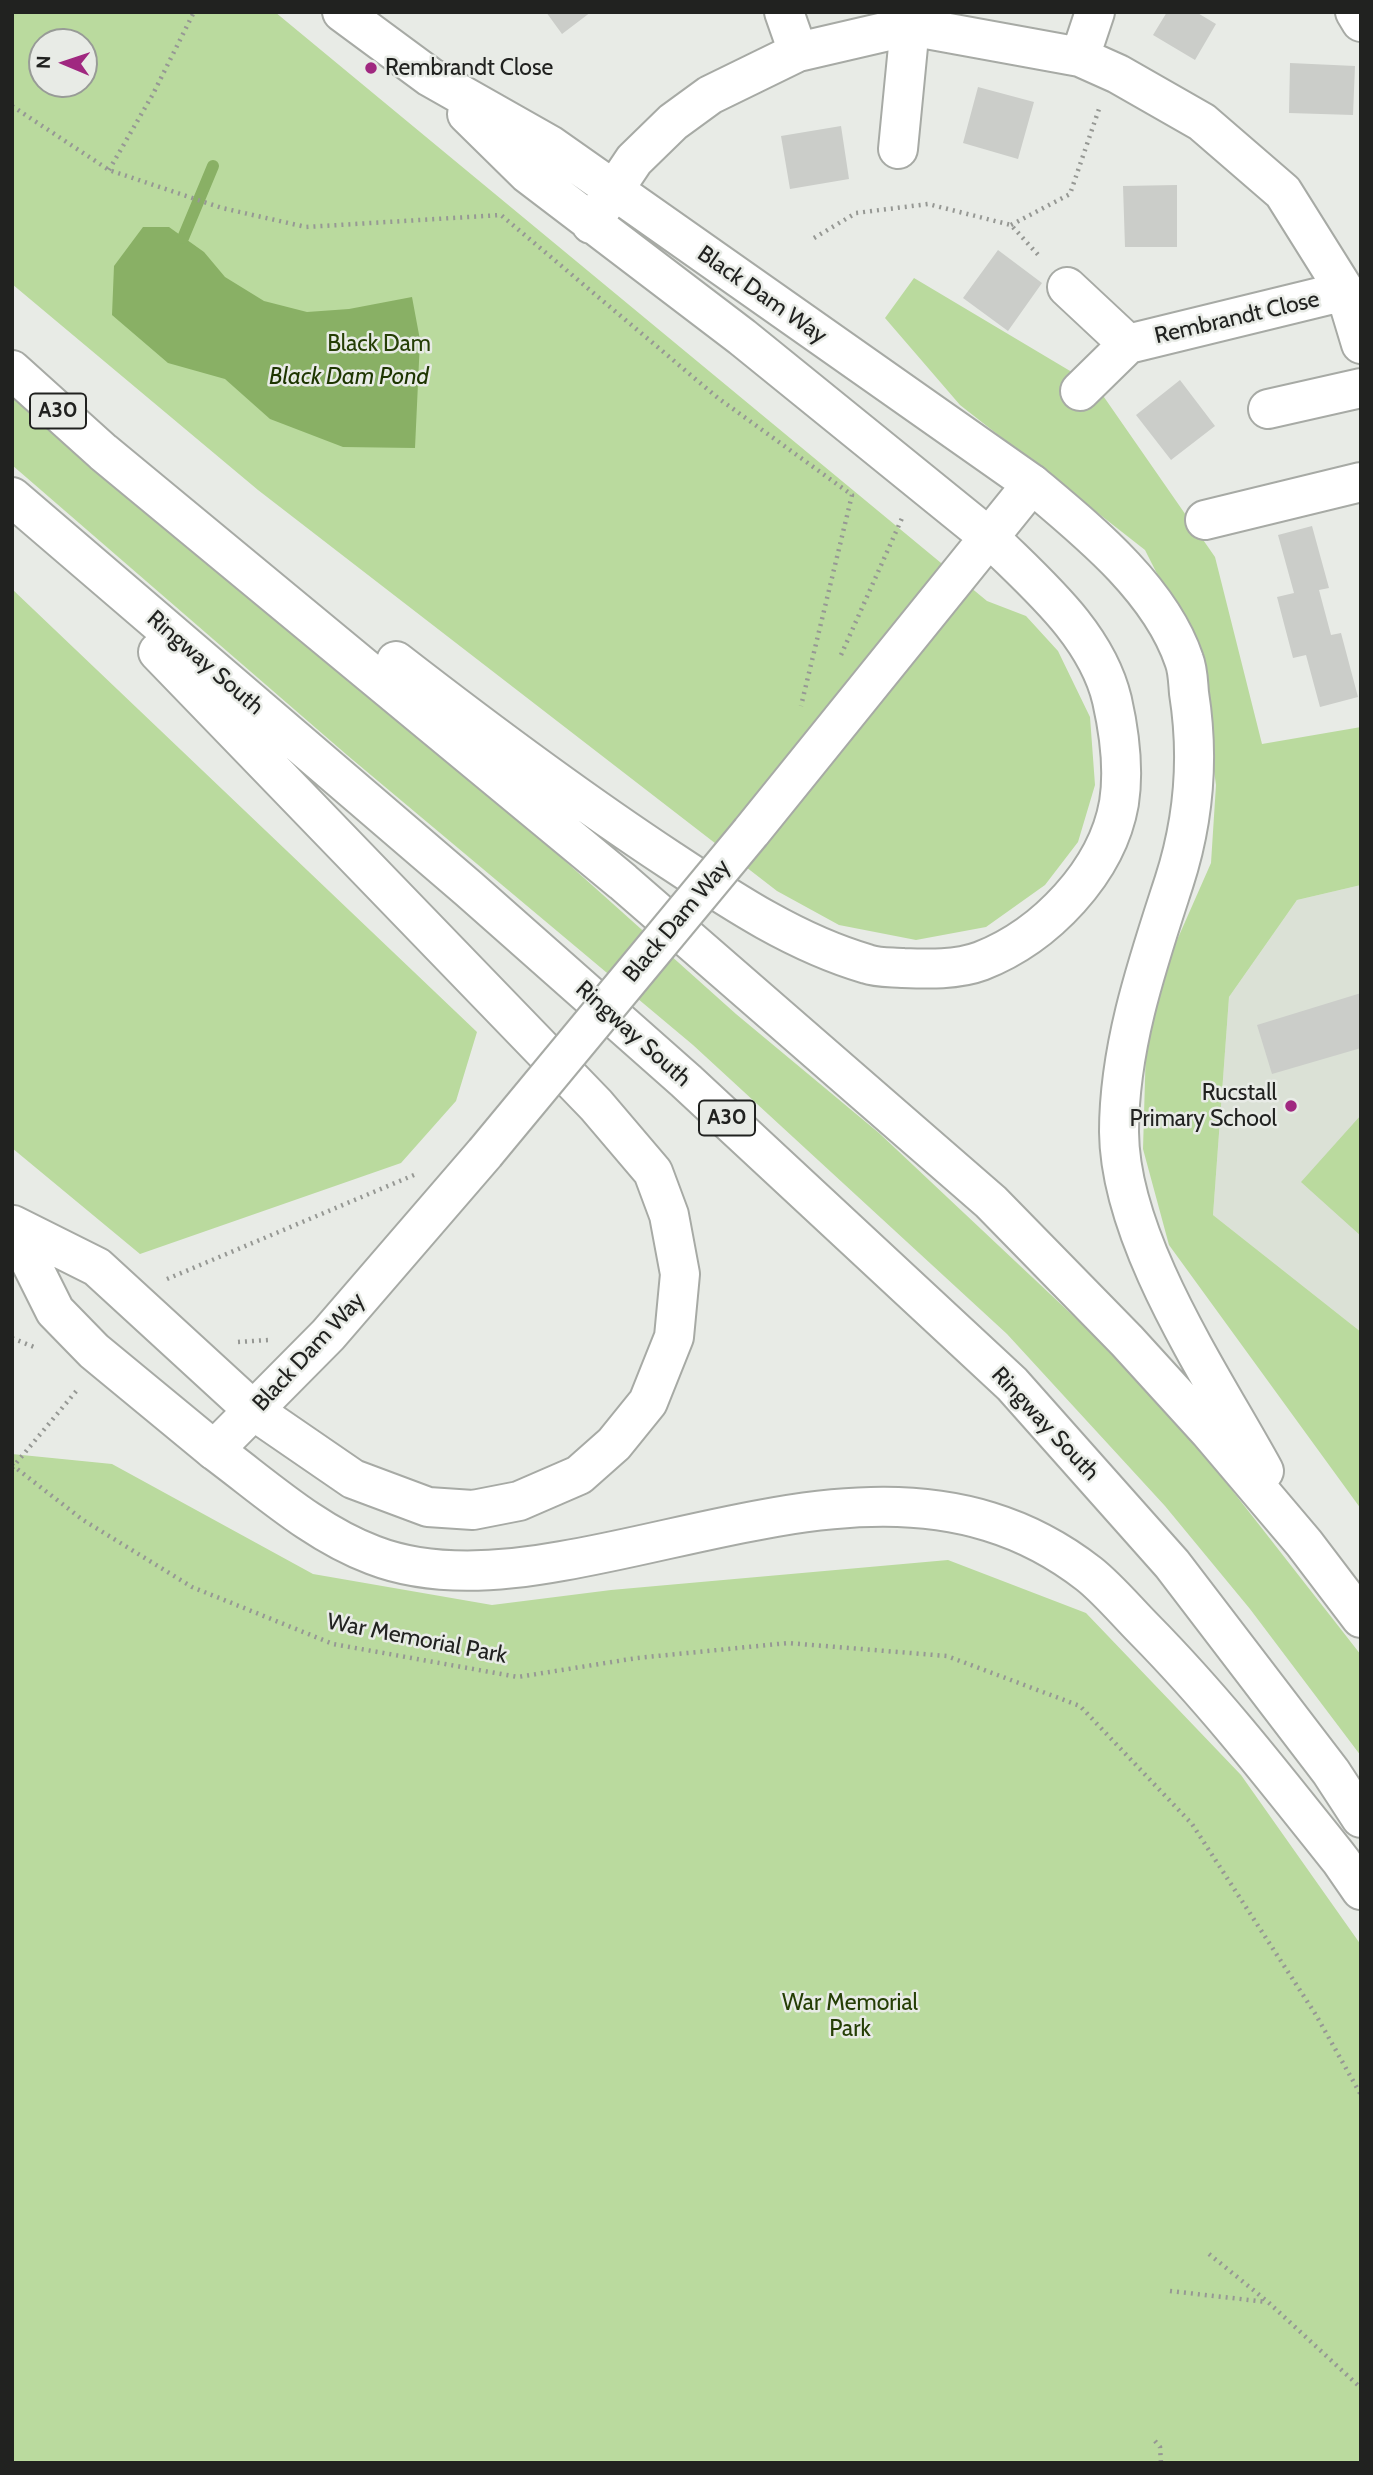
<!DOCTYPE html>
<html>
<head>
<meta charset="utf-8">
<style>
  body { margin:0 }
  #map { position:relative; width:1373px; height:2475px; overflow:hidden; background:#e8ebe6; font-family:Cabin,sans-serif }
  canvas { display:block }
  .frame { position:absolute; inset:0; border:14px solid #212220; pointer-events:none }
  .north { position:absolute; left:28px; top:28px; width:70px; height:70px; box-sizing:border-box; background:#e8ebe6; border:2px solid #989b97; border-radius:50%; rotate:272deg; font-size:19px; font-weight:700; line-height:28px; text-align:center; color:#212220 }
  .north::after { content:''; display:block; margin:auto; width:24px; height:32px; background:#a02880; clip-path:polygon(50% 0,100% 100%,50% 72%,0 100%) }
</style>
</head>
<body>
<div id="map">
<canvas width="1373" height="2475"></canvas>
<div class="frame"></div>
<div class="north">N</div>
</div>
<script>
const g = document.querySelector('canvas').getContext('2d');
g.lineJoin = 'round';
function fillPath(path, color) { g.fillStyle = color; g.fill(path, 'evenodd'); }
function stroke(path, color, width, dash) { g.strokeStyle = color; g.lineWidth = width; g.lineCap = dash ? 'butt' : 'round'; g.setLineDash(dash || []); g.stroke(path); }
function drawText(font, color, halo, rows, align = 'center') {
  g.font = font + ' Cabin,sans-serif'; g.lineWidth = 5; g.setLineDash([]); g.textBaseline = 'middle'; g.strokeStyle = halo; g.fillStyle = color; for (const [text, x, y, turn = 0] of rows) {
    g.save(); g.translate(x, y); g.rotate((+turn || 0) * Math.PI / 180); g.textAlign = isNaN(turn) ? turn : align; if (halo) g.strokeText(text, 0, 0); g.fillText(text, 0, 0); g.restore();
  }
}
const built = new Path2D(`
  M1361,885V1332L1213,1215L1229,997L1297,900Z`);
const green = new Path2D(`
  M12,12H275L987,601L1026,616L1058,651L1090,717L1095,785L1078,842L1045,885L986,927L916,940L839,925L777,891L258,490L12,284ZM42,42H84V84H42Z
  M914,278L1097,387L1215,557L1262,744L1361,727V885L1297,900L1229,997L1213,1215L1361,1332V1509L1169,1245L1143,1149L1146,1046L1174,947L1211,863L1216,785L1198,655L1145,550L960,405L885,318Z
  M12,386L290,630L536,835L736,1014L879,1133L1118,1358L1217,1471L1361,1655V1756L1250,1609L1165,1506L1007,1334L693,1045L347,755L12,465Z
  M12,589L477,1032L456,1101L401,1163L140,1254L12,1148Z
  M1361,1115V1236L1301,1182Z
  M12,1454L112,1464L313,1574L492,1605L611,1590L948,1560L1086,1613L1241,1775L1361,1945V2463H12Z`);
const water = new Path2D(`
  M143,227H169L204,252L225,277L264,301L307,312L349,309L412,297L420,340L415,448L343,447L270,419L225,379L168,363L112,315L114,266Z`);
const stream = new Path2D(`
  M183,238L213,166`);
const building = new Path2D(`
  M546,12H591L562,34Z
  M1167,12H1196L1216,24L1195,60L1153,35Z
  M1290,63L1355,66L1353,115L1289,113Z
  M978,87L1034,102L1018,159L963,143Z
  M841,126L849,179L790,189L781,136Z
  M1177,185V247H1125L1123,186Z
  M998,250L1042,283L1008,331L963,298Z
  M1180,380L1215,426L1171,460L1136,415Z
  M1312,526L1329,588L1319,590L1331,635L1341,633L1358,697L1320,707L1306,655L1293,658L1277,597L1294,593L1278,535Z
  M1361,993V1048L1272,1074L1257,1025Z`);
const path = new Path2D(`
  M12,106L109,170L222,208L306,227L501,215L718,398L852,495L801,706
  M109,170L153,94L194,12
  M1011,225L1070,194L1099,109
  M814,238L856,213L928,204L1011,225L1041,258
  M841,655L903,516
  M167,1279L414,1175
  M12,1338L34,1347
  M238,1342L268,1340
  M12,1465L83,1520L192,1587L333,1644L518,1677L637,1658L788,1643L947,1656L1080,1706L1192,1824L1316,2015L1361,2095
  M12,1468L78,1389
  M1209,2254L1268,2302L1361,2388
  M1170,2291L1267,2302
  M1155,2441L1160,2447L1161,2463`);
const minor = new Path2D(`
  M342,12L430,77L550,145L1032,484L751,832
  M784,12L798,52
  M1355,12L1361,22
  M1080,57L1095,12
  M467,114L528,174L742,337L990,538
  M898,149L910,26
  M591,224L634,160L673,122L710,95L798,52L910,26L1080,57L1118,74L1202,122L1283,192L1345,291L1361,344
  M1067,287L1128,344
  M1080,391L1128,344L1345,291
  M1268,409L1361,388
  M1205,520L1361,482
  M12,1225L55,1311L94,1351L214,1450L328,1335L485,1153
  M13,1225L97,1267L254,1411`);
const major = new Path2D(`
  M12,370L103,452L623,882L991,1202L1127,1341L1209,1431L1304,1543L1361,1618
  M1032,484C1088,531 1160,589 1184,660C1188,670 1188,682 1189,693C1199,756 1194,820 1174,882C1148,962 1119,1046 1119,1132C1120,1242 1212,1376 1264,1471
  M12,497L469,889L686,1081L1012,1384L1172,1564L1331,1772L1361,1818
  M158,652L596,1105L653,1172L669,1215L680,1274L674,1337L648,1402L614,1444L579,1475L519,1501L473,1510L428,1507L353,1479L254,1411
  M396,661C485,730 576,798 670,860C732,901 795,943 867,964C878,968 892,967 903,968C928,969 957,970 981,961C1045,936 1107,872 1119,803C1124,771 1119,731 1112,700C1096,633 1036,584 990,538
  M214,1450C264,1487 314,1533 373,1555C432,1578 502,1572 562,1561C738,1531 929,1449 1089,1574C1109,1590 1127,1612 1145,1630C1216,1702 1278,1782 1341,1861L1361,1890`);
const minorBridge = new Path2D(`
  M485,1153L751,832`);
const markers = [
  [371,68,7,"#a02880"],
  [1291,1106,7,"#a02880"]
];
const shields = [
  [58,411,56],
  [727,1118,56]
];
const shieldNames = [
  ["A30",58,411],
  ["A30",727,1118]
];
const poiNames = [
  ["Rembrandt Close",385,68],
  ["Rucstall",1277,1093,"right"],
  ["Primary School",1277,1119,"right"]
];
const streetNames = [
  ["Black Dam Way",762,295,35],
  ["Rembrandt Close",1237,318,-13],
  ["Ringway South",205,663,41],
  ["Black Dam Way",677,921,-50],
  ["Ringway South",633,1034,42],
  ["Black Dam Way",309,1352,-47],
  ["Ringway South",1045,1424,47],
  ["War Memorial Park",417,1639,11]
];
const parkNames = [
  ["Black Dam",379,344],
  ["War Memorial",850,2003],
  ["Park",850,2029]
];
const waterNames = [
  ["Black Dam Pond",349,377]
];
fillPath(built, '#dbe1d6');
fillPath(green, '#bada9e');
fillPath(water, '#89b065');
stroke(stream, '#89b065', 12);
fillPath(building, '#cbcdc9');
stroke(minor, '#a7aaa5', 42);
stroke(major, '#a7aaa5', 42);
stroke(path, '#969894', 4.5, [2, 5]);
stroke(minor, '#fff', 38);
stroke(major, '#fff', 38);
stroke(minorBridge, '#a7aaa5', 42, []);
stroke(minorBridge, '#fff', 38);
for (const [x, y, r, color] of markers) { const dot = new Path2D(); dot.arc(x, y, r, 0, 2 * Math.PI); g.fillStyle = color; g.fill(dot); stroke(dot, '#e8ebe6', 2.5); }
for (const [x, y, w] of shields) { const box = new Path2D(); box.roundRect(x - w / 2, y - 17.5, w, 35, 5); g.fillStyle = '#e8ebe6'; g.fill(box); stroke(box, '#212220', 2); }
drawText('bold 21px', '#212220', null, shieldNames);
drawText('23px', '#212220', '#e8ebe6', poiNames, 'left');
drawText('23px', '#212220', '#e8ebe6', streetNames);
drawText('23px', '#253e05', '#e8ebe6', parkNames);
drawText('italic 24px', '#1d3500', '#e8ebe6', waterNames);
</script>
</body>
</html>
